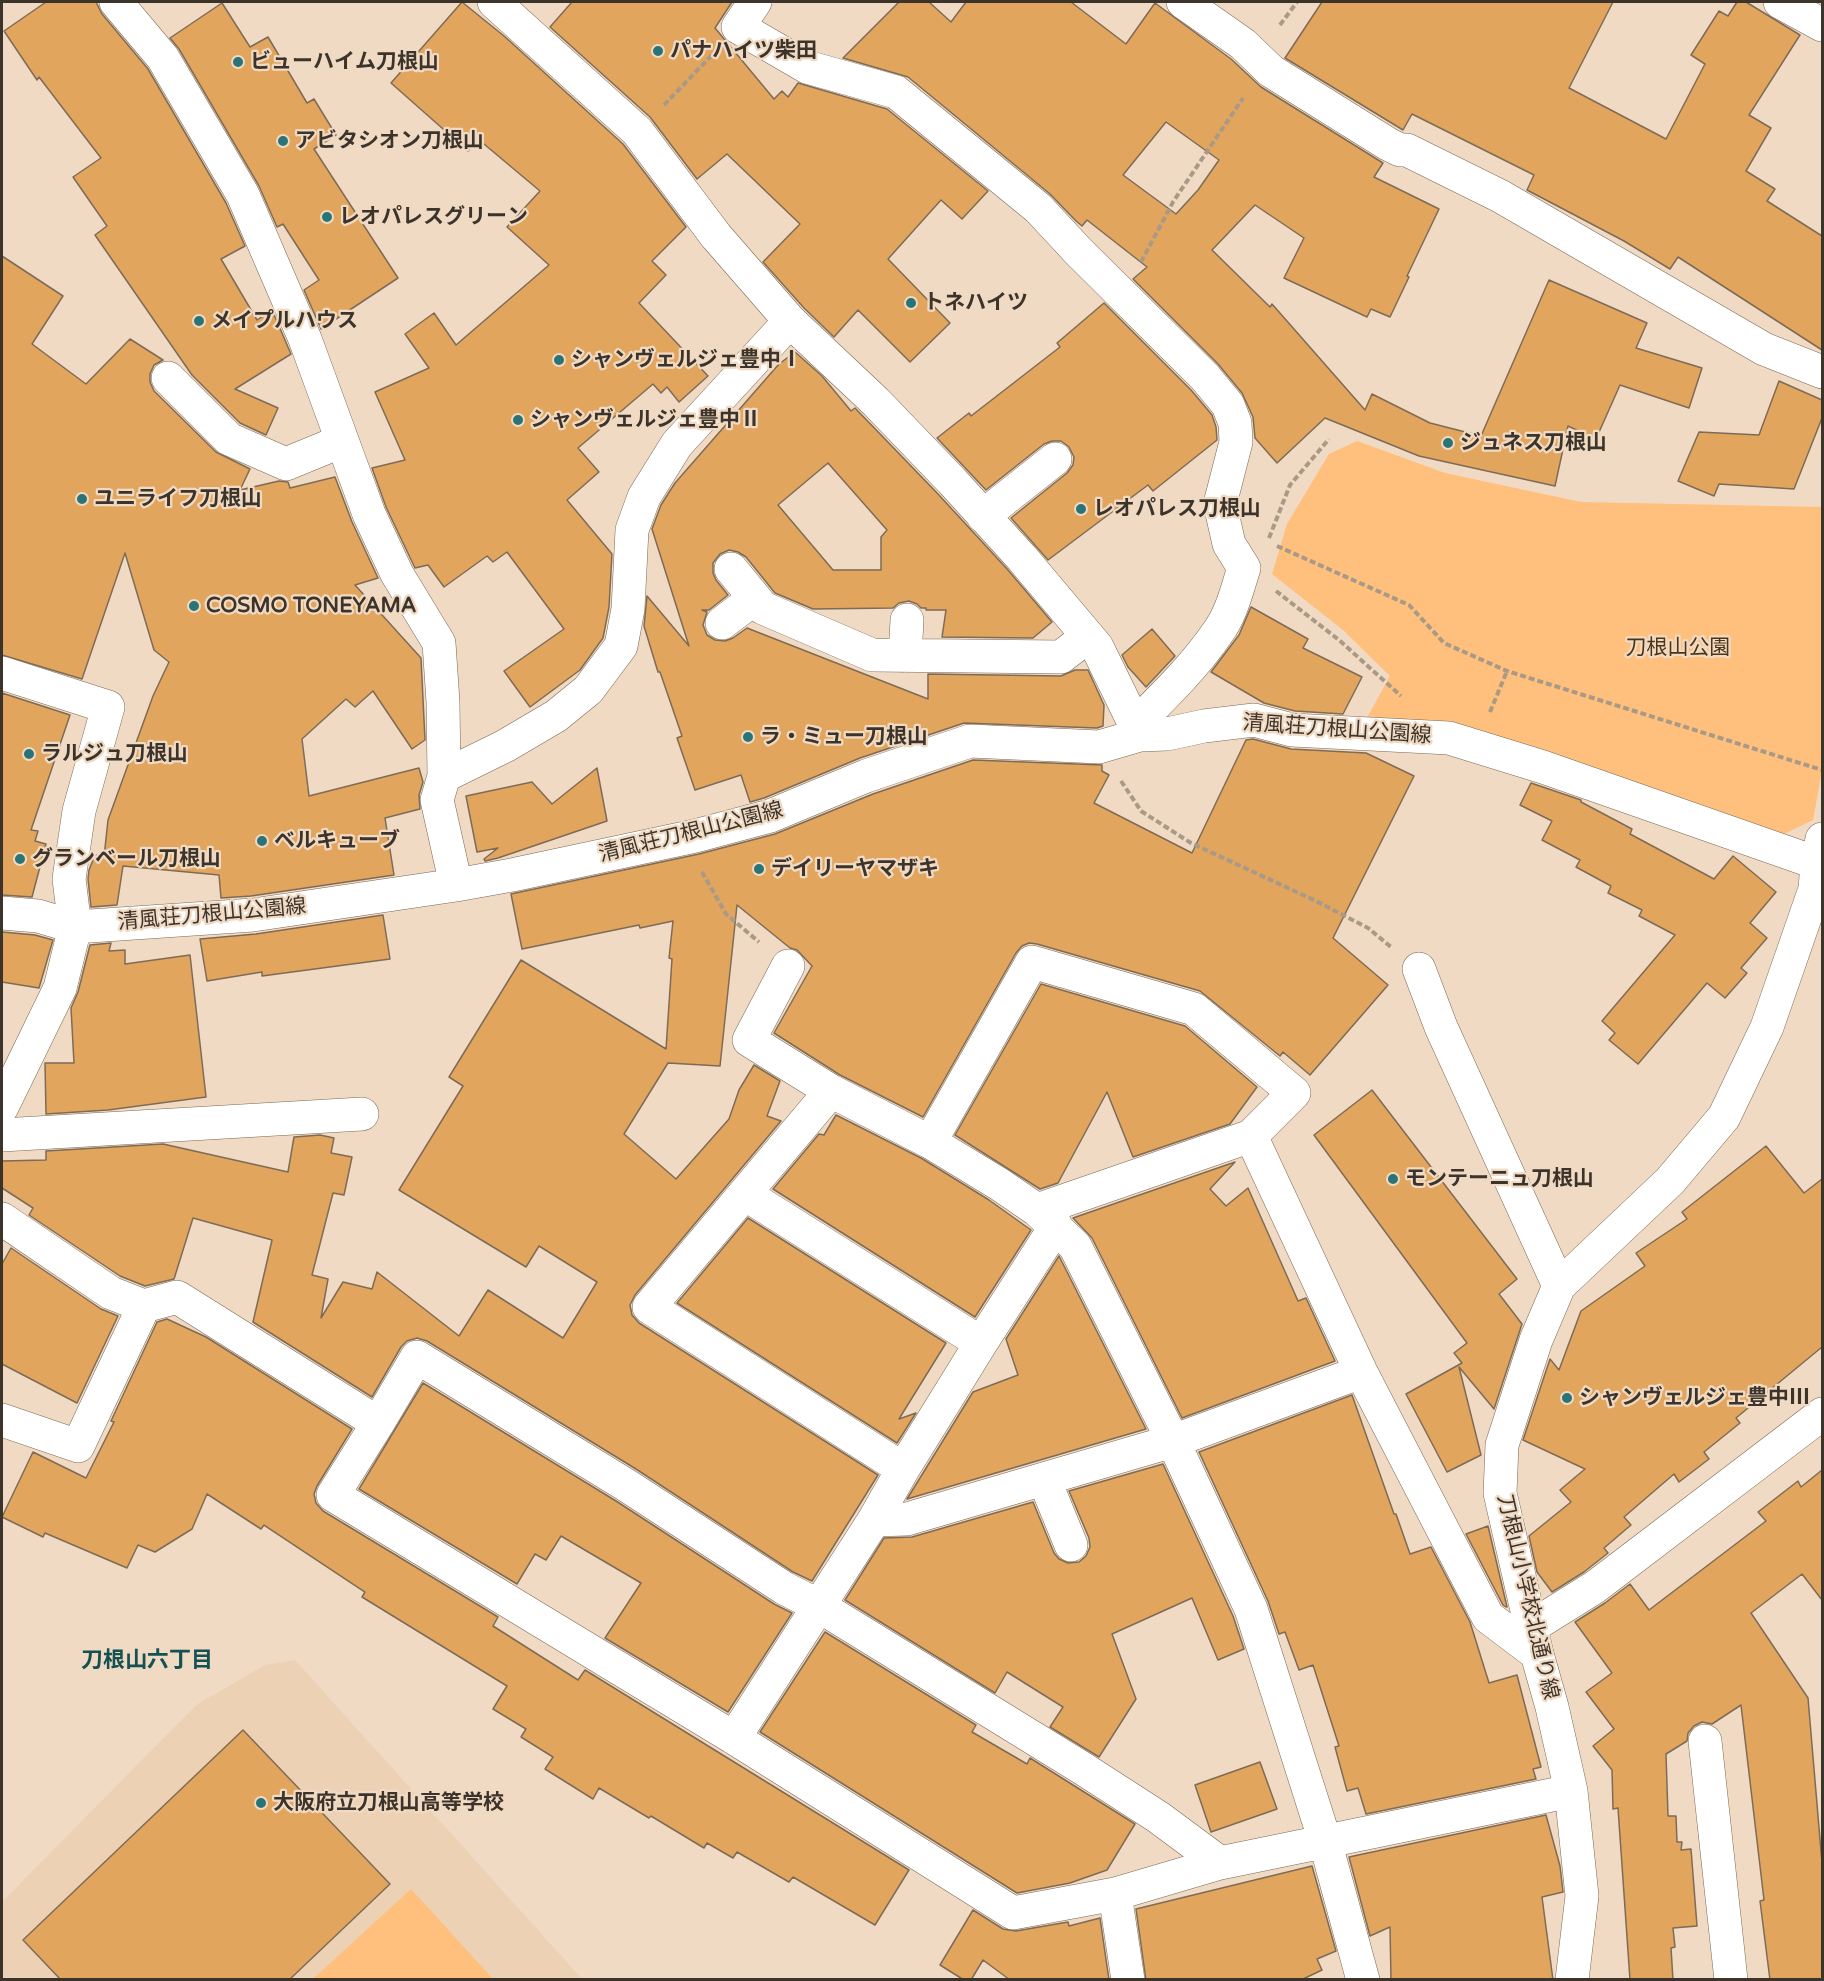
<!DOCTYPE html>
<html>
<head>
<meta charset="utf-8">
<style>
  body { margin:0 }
  #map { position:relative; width:1824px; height:1981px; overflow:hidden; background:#f0dac3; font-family:"Varela Round",sans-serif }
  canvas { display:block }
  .frame { position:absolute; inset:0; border:3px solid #3c342b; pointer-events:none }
</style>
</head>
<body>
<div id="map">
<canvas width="1824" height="1981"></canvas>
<div class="frame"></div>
</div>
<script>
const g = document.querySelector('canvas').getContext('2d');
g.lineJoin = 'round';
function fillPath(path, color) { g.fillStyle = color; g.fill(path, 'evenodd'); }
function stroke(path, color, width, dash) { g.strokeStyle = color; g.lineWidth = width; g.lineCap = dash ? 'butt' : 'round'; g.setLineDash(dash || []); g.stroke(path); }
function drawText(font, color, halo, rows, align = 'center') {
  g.font = font + ' "Varela Round","Noto Sans JP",sans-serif'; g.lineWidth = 4.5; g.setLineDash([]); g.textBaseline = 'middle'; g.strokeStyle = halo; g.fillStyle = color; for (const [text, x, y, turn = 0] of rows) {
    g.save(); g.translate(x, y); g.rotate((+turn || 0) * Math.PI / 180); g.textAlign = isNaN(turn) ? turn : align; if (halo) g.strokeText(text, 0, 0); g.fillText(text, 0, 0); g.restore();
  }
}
const built = new Path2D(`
  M295,1660L582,1979L2,1980V1902L196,1705L265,1665Z`);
const green = new Path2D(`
  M1357,441L1445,473L1581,502L1822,507V770L1813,820L1784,834L1516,747L1358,734L1390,676L1343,630L1272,574L1287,524L1329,454Z
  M411,1889L493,1979H313Z`);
const building = new Path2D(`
  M46,2H96L102,14L148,69L226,203L245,246L221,259L257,320L272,310L291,354L235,389L278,408L266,435L240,423L192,375L95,235L107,226L73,177L101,158L39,77L37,80L4,31Z
  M462,2L504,36L623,144L686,227L652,261L666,275L639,303L708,376L679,402L667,387L661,393L653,384L578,448L599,472L567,500L612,554L609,607L603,638L580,670L530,707L504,671L564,629L507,552L493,562L487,556L444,587L428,565L415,568L386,507L372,468L405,460L375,392L429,368L405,334L434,313L456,345L549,265L507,227L540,191L478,139L468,151L391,83Z
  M572,2H732L715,28L774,99L782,91L788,97L798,83L887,109L988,191L962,219L941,200L888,259L950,323L910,362L858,310L834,337L804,308L763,262L800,224L727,154L697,179L650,117L550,27Z
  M899,2H929L951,22L966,2H1071L1126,44L1155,3L1231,59L1261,87L1383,163L1374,177L1439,209L1407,276L1409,277L1390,317L1371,309L1367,317L1284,278L1304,238L1255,205L1212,250L1270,307L1272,304L1365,410L1372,394L1430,423L1481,436L1549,280L1647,323L1636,348L1702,368L1689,408L1620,385L1596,439L1568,426L1555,486L1419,456L1325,418L1277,463L1255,438L1253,417L1242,393L1218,364L1133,279L1147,267L1087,220L1082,226L1076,221L1050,194L908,77L843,58ZM1166,122L1219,160L1198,190L1176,214L1123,175Z
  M1322,2H1613L1569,88L1666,139L1705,64L1691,55L1719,11L1728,16L1737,2H1746L1800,35L1749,115L1771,128L1746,171L1775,189L1767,201L1822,236V350L1678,257L1670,269L1624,241L1527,190L1534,175L1412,114L1403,130L1285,58Z
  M222,3L250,47L268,37L307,103L314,99L336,135L314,149L398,278L321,329L304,290L319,280L283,224L277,227L259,186L179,49L170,38Z
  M2,256L63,296L32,344L86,384L130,339L163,360L154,365L150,374V382L154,391L216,452L250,469L240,490L279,481L288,482L290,488L335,477L352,522L378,578L355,585L421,658L425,740L412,749L373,691L355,707L346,699L302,739L309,796L419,768L423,782L419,795L420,809L385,818L394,875L251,896L221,898L219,875L123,866L117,905L91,907L88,879L89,870L95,855L104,857L108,820L153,696L169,662L154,650L125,553L82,679L2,655Z
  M1104,303L1191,390L1212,415L1216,427L1217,440L1153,491L1148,485L1048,560L1011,518L1067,473L1073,465L1074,457L1069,447L1061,441H1052L1044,444L986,490L937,438L969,413L971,416L1060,347L1057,343Z
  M795,352L822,376L851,411L855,408L938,494L1008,570L1052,622L1033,638L942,637L946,610H926V608H921L917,604L909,601L899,603L893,608L813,609L775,593L746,557L738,552L729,550L720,554L713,563V573L716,580L728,595L709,610H702L707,612L703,625L707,635L715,640L725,641L733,638L747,628L928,699V674L1061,676L1075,670H1088L1104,705L1103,726L1097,728L964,723L860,758L764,798L750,802L741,775L695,790L677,738L682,736L660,672H658L644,626L647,596L689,646L652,529L661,505L675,483L779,364ZM828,463L887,530L881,537V570H833L778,505Z
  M1779,381L1822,400V418L1794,489L1719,484L1714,496L1678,481L1699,432L1759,435Z
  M1251,607L1308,639L1303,648L1362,677L1343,714L1295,711L1264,703L1211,672L1239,635Z
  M1152,629L1175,656L1146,687L1128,667L1122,655Z
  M2,693L70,715L31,830L38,831L35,841L46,844L32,897L2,895Z
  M1253,739L1291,749L1366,753L1414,776L1333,938L1388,985L1310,1075L1283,1052L1280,1056L1200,991L1037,944L1029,943L1022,946L1016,953L923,1117L840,1075L774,1033L812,966L797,950L790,948L737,905L720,1066L668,1063L624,1134L676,1179L729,1119L739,1090L754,1065L780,1081L767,1116L781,1121L635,1295L630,1305L632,1315L639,1323L878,1475L812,1581L793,1572L636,1469L427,1341L417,1338L407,1341L401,1347L372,1397L253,1322L272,1240L193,1218L174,1279L145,1286L120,1276L29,1215L33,1208L2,1188V1161L46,1160V1151L163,1144L288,1172L294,1137L320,1135L334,1138L331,1153L352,1157L344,1195L333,1193L312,1275L328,1279L321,1318L343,1282L372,1289L377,1272L459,1336L488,1290L563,1338L597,1282L539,1246L526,1267L399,1190L463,1086L449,1077L521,960L666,1049L672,959L669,958L673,921L640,928L639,925L522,949L511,894L699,854L775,834L873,794L973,760L1102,765V771L1109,775L1094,803L1192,853L1246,740Z
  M597,768L607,821L498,858L485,861L484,859L498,848L477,852L466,796L532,782L552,804Z
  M1531,783L1581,800V802L1632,829L1630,834L1714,879L1733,856L1776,892L1750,923L1767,938L1741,968L1747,973L1725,998L1707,983L1638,1064L1609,1040L1615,1033L1602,1021L1675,935L1639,916L1642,910L1608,893L1611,886L1576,867L1580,860L1542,840L1552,821L1520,805Z
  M383,915L390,959L262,976V972L207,981L200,939L256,934Z
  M2,932L35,935L53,940L39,988L2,982Z
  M111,943L109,951L125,950V964L190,955L206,1097L108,1110L46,1114L45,1063H74L71,1008L78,992L90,945Z
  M1041,984L1185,1026L1257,1087L1230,1124L1133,1157L1107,1092L1058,1183L1040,1189L955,1135Z
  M1372,1090L1517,1279L1499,1294L1522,1324L1494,1409L1459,1367L1481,1455L1447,1472L1406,1394L1462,1363L1454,1353L1467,1343L1314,1135Z
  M836,1115L921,1158L989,1200L1031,1230L975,1317L773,1189L819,1134L824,1135Z
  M1766,1146L1804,1193L1822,1179V1347L1736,1418L1740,1423L1704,1452L1709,1459L1679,1482L1674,1474L1624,1517L1631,1525L1604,1548L1608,1553L1584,1572L1552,1592L1537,1572L1529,1536L1571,1502L1560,1490L1585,1469L1523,1440L1550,1359L1559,1370L1581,1311L1645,1266L1636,1253L1687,1219L1682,1212Z
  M1235,1162L1210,1189L1226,1206L1248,1188L1298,1301L1306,1298L1335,1361L1182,1418L1092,1238L1073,1218Z
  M748,1218L946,1343L899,1419L916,1413L897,1443L677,1303Z
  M11,1248L101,1309L118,1316L77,1403L2,1364V1264Z
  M1059,1256L1146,1429L907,1499L973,1392L1018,1375L1006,1339Z
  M167,1319L206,1337L352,1429L317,1486L314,1494L316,1503L323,1511L498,1617L493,1626L578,1680L585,1670L909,1870L875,1925L793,1877L789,1882L737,1852L733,1858L707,1843L704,1848L651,1816L649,1818L599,1788L593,1799L545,1769L553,1757L521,1737L526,1729L493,1709L507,1686L362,1597L365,1592L264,1525L261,1529L207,1494L192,1529L155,1552L138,1545L127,1568L45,1533L43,1537L2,1517L33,1452L86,1478L114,1422L111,1421L157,1322Z
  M423,1383L616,1501L774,1604L792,1613L728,1712L605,1638L641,1583L561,1536L546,1560L535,1554L517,1584L359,1489Z
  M1352,1395L1394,1514H1396L1410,1554L1431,1547L1470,1622L1489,1683L1517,1675L1541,1767L1533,1769L1536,1779L1366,1814L1358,1788L1347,1791L1335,1747L1339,1746L1313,1665L1299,1670L1285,1632L1279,1634L1268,1601L1199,1452Z
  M1163,1464L1233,1616L1244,1649L1218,1660L1192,1598L1112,1634L1136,1699L1099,1757L1050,1727L1063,1707L1007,1672L995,1693L845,1600L884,1538L912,1537L1033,1502L1054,1553L1059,1559L1068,1563L1079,1562L1086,1556L1090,1547L1089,1538L1069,1491Z
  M1822,1470V1600L1802,1574L1751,1613L1808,1698L1822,1863V1980H1770L1760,1901L1764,1900L1741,1705L1712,1724L1702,1722L1694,1726L1688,1733L1687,1741L1666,1754L1668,1816H1676L1677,1842H1682L1681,1850L1691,1849L1697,1926L1673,1928L1675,1947L1671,1948L1673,1980H1630L1618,1808L1613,1809L1612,1770L1593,1746L1614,1729L1586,1692L1612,1673L1575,1622L1605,1603L1630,1584L1649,1610L1766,1521L1758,1512L1798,1481L1801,1487Z
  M1488,1526L1507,1607H1506L1503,1605L1466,1534Z
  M825,1632L976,1725L972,1732L1027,1764L1030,1758L1135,1824L1107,1870L1070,1883L1017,1893L760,1732Z
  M243,1730L390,1884L289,1980H61L23,1940Z
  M1260,1762L1277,1809L1211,1832L1195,1785Z
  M1546,1815L1560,1866L1563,1892L1542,1897L1553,1980H1391L1390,1927L1370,1936L1349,1857Z
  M1312,1866L1336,1951L1317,1959L1322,1970L1301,1980H1146L1136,1909Z
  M973,1910L1003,1929L1016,1931L1068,1922L1069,1926L1100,1918L1109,1980H1010L983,1960L971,1980H964L940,1965Z`);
const path = new Path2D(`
  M1280,25L1297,2
  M664,105L713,54
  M1141,262L1173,202L1243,98
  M1269,538L1290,485L1329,439
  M1277,546L1409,605L1444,643L1507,671L1822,770
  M1276,591L1339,640L1401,696
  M1490,712L1507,671
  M1121,781L1141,811L1191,843L1316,901L1368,928L1391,947
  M702,872L726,914L759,942`);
const minor = new Path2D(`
  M116,2L163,58L243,195L305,339L369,514L397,574L439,643L443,702L444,776L437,800L456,885
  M494,2L637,131L716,236L790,321L876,402L952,481L1022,558L1097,647L1140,735
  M755,2L738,27L807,67L896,92L1038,208L1078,251L1205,377L1228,405L1235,423L1236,442L1220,504L1229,544L1244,568C1237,589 1232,613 1218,632C1195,666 1164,696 1135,725
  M1183,2L1243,44L1271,71L1388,144L1400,150H1407L1500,196L1764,349L1822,372
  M1780,2L1822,25
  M168,378L229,439L286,464L342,441
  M983,516L1055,459
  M731,569L763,608L872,655L1061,657L1088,636
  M722,623L755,598
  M905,656L907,620
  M2,673L108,707L79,811L69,879L75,927L60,988L2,1107
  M444,776L505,746L556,716L588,690L621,646L628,609L632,530L644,497L677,444L790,321
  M2,913L38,916L75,927L253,915L456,885L512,875L695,836L770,816L866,776L970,741L1099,747L1140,735L1167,734L1204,726L1254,720L1292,730L1449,738L1543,767L1817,863
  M788,966L749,1040L831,1091L930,1142L999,1184L1037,1210L1075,1246L1173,1441L1251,1609L1325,1841L1363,1980
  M1419,969L1441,1027L1559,1286
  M831,1091L649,1307L903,1469
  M2,1135L362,1114
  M1251,1136L1361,1372L1488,1617L1537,1654
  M930,1142L1032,962L1194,1009L1294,1093L1251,1136L1037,1210
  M745,1194L981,1343
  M2,1219L111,1293L144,1306L177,1297L378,1423L417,1357L626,1485L784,1588L819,1606L1082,1768L1158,1817L1220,1863
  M2,1420L78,1446L144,1306
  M378,1423L333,1495L734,1738L1013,1913L1115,1894L1220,1863L1571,1791
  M1044,1479L1071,1545
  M874,1520L907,1519L1173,1441L1361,1372
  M1531,1627L1595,1587L1822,1414
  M734,1738L874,1520L903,1469L981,1343L1056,1226
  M1705,1741L1731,1980
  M1115,1894L1128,1980
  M1572,1980L1582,1896L1571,1791L1552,1707L1537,1654L1500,1493L1502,1445L1536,1340L1559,1286L1670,1181L1724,1117L1767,1027L1815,889L1817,863L1822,839`);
const markers = [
  [658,51,6,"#2a7477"],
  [238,62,6,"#2a7477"],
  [283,141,6,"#2a7477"],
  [327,217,6,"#2a7477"],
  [911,303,6,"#2a7477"],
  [199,321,6,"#2a7477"],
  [559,360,6,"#2a7477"],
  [518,420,6,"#2a7477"],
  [1448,443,6,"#2a7477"],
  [82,499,6,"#2a7477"],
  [1081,509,6,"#2a7477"],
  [194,606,6,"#2a7477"],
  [748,737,6,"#2a7477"],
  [29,754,6,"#2a7477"],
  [262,841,6,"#2a7477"],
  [20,859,6,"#2a7477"],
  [759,869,6,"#2a7477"],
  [1393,1179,6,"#2a7477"],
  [1567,1398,6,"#2a7477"],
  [261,1803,6,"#2a7477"]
];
const poiNames = [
  ["パナハイツ柴田",670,51],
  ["ビューハイム刀根山",250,62],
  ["アビタシオン刀根山",295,141],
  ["レオパレスグリーン",339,217],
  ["トネハイツ",923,303],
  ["メイプルハウス",211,321],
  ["シャンヴェルジェ豊中Ⅰ",571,360],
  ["シャンヴェルジェ豊中Ⅱ",530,420],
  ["ジュネス刀根山",1460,443],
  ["ユニライフ刀根山",94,499],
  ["レオパレス刀根山",1093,509],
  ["COSMO TONEYAMA",206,606],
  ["ラ・ミュー刀根山",760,737],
  ["ラルジュ刀根山",41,754],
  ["ベルキューブ",274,841],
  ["グランベール刀根山",32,859],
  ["デイリーヤマザキ",771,869],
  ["モンテーニュ刀根山",1405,1179],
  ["シャンヴェルジェ豊中Ⅲ",1579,1398],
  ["大阪府立刀根山高等学校",273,1803]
];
const parkNames = [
  ["刀根山公園",1678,648]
];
const streetNames = [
  ["清風荘刀根山公園線",1337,730,4],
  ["清風荘刀根山公園線",691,833,-14],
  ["清風荘刀根山公園線",212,915,-5],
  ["刀根山小学校北通り線",1527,1597,77]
];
const neighbourhoodNames = [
  ["刀根山六丁目",147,1661]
];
fillPath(built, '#edd1b4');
fillPath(green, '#fec07c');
fillPath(building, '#e2a55e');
stroke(building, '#7e6b56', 1.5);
stroke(minor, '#7b6853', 34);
stroke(path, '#a99987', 4, [6, 3]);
stroke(minor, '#fff', 33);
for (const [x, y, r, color] of markers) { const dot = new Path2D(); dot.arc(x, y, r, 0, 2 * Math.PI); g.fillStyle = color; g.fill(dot); stroke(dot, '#f0dac3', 2); }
drawText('bold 21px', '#3c342b', '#f0dac3', poiNames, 'left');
drawText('21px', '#4e3516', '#f0dac3', parkNames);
drawText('21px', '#3c342b', '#f0dac3', streetNames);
drawText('bold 22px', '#135153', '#f0dac3', neighbourhoodNames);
</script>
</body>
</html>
